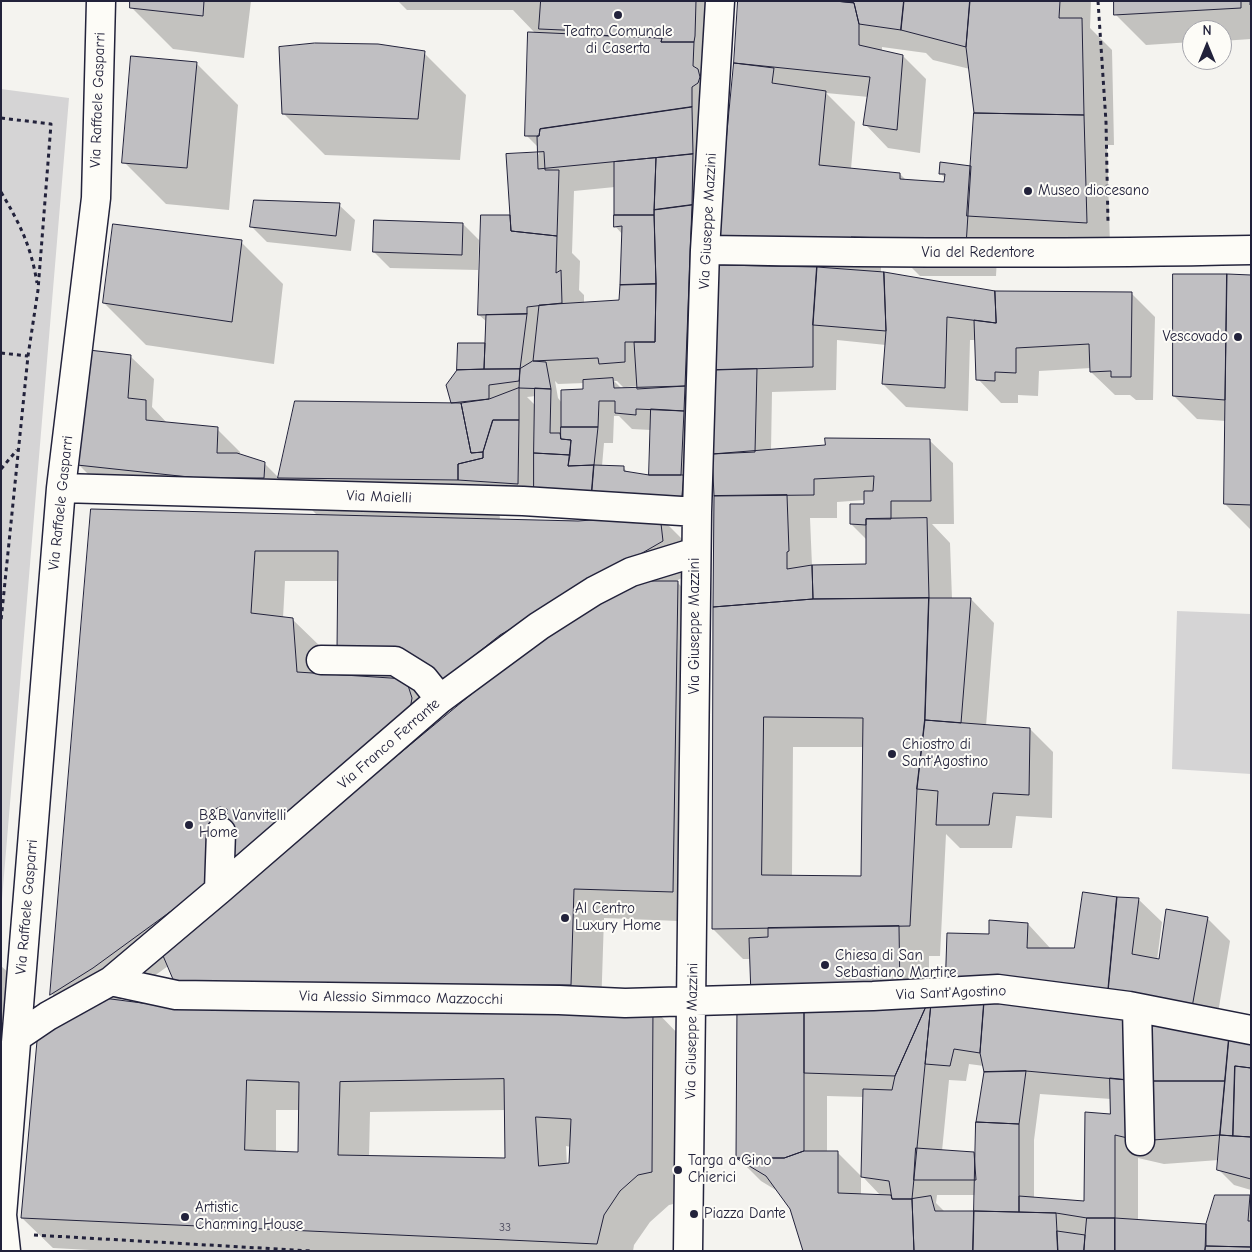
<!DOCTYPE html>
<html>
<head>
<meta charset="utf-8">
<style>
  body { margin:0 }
  #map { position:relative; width:1252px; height:1252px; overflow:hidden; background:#f4f3ef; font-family:"Comic Neue",sans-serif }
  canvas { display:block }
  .frame { position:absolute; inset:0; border:2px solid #22223b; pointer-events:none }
  .north { position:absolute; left:1182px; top:20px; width:50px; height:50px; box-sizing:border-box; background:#fdfcf7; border:1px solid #a5a5ac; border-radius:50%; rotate:0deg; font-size:14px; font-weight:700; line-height:20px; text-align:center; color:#22223b }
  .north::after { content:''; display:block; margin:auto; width:18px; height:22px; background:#22223b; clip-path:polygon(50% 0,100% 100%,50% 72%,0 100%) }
</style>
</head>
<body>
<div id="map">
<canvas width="1252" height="1252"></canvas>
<div class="frame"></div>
<div class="north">N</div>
</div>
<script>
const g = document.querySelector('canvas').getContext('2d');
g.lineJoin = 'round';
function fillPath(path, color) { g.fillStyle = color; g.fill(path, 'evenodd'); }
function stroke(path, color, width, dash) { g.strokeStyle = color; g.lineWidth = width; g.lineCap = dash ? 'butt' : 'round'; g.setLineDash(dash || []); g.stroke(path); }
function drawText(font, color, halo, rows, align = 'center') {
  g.font = font + ' "Comic Neue",sans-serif'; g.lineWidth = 4; g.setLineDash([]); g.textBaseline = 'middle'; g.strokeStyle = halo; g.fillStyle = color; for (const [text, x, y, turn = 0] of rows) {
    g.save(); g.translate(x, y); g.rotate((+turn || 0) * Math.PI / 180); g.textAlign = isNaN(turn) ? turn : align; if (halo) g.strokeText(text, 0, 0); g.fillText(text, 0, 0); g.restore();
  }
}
const green = new Path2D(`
  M1,89L69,98L1,911Z
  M1177,611L1251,614V774L1172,769Z`);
const shadow = new Path2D(`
  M132,1H251L244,58L173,49L131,7Z
  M398,1H727L697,490L662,519L690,547L693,572L676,581L707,613L703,922L604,918L601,1010L653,1008L683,1039L682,1202L669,1205L650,1222L634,1245L633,1251H109L53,1248L22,1218L72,1015L52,994L92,510L318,516L288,486L102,488L79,465L130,356L154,379L152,407L168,424L217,429L240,452V456L265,464L279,478L453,404L447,385L459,370V344H486L487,322L479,315L511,216L539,153V148L527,136L536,34L513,10H407ZM615,187V226L623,235L620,301L584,303V295L579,290L580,261L572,253L574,191ZM555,381L558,384L585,383V390L562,403L558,398ZM614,381H617L625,389H622ZM638,386V389H627V387ZM536,396V406L527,397ZM614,416H619L632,429L651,430L650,476L628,473L623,467L602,466L604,443H613ZM569,449H571L566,472ZM499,506L620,519L578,522L500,520ZM285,581H339L338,649L366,677L325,675L323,649L292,619L283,618ZM440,685L462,704L440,722L436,710ZM168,966L203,1010L119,1001L124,998ZM276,1110H300L299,1153L276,1152ZM506,1110L507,1159L369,1157L370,1112ZM566,1146L571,1147L570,1165H567Z
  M741,1H1091L1090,28L1112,50L1114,145H1107L1110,246L998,239L996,276H920L912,268L881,267V273L995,292L1131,293L1155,317L1153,400H1136L1130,395H1115L1091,372V368L1039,371L1038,396L1018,395V403H1001L978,379L976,340H970L968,411L906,407L883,384L886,345L837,340L836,390L772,392L771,451L929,440L953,463L954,524H932L950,543L952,599H971L994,623L986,726L1030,729L1053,752L1052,818L1016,816L1012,848H960L946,834L940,956H929V994L990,936L1028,924L1051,949H1075L1084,893L1138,899L1162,922L1157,960L1160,961L1207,918L1230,941L1216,1025L1251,1032V1190L1234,1185L1218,1169L1219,1160L1164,1164L1138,1158V1221L1206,1226L1208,1227L1249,1196L1251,1198V1251H804L792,1209L779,1192L761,1181L737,1157L759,1003L751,959H743L713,929L716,496L713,454L717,369L746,267L718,239ZM882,47L926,53L933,60L970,69L975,113L972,167L941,174L946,179L945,184L907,181L900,174L851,169L855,122L826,93L869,97L865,124L888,148L920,153L926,79L903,56L882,51ZM865,500V505L851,524L867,540L868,566H812L810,518H837V502ZM793,747H864L862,877L792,876ZM969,1064L984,1066L986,1072L976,1153L942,1151L949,1080L966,1081ZM1040,1094L1111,1099V1115L1085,1202L1034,1199V1140ZM827,1096L864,1097L863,1177L881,1196L861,1195V1176L837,1152H827ZM937,1195H976V1213H946L936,1203Z
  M1115,1H1251V39L1222,41V30H1192V42L1146,45L1115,14Z
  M424,53L466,95L460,160L325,155L283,113Z
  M196,63L238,105L229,210L166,204L124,162Z
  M339,205L355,220L351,251L267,242L252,227Z
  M463,224L479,240L478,270L390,268L374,252Z
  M241,242L283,284L274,364L146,345L104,303Z
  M1227,275L1251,276V530L1225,504L1226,421L1197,419L1174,396Z
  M1,966L9,973L12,1011L1,1023Z`);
const building = new Path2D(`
  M130,1H204L203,16L130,8Z
  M541,1H696L695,36L694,42H661L662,38L586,35V31L539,29Z
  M738,1H835L854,3L859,24V45L903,55L897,130L863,125L870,77L734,63Z
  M835,1H904L901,30L859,24L854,3Z
  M904,1H970L966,47L901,30Z
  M970,1H1060L1059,18H1082L1084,115L974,113L966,47Z
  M1114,1H1241V8L1114,15Z
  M528,32L662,38L661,42H694L693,66L698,69L700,77L698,83L692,87V107L540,129L539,136H525Z
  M315,43L378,44L425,51L418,119L282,114L279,47Z
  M131,56L197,62L187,168L122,163Z
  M734,63L774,68L772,83L826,91L819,165L900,173V179L944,182L945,174H939L940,162L971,166L966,246H888V238L851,237V244L717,239Z
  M692,107L693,154L538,169L537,136H539L540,129Z
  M974,113L1084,115L1087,223L967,216Z
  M544,152L545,170H559L557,236L511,231L506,154Z
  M693,154L692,205L654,210L656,158Z
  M656,158L654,215H614V162Z
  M254,200L340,203L336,236L250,227Z
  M692,205L685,386L637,389L634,342H655L656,284L654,210Z
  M481,215H510L511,231L557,236L556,273L561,270L562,303L527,307V314L478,315Z
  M614,215H654L656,284L620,285L622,226L614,227Z
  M374,220L463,223L462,255L373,252Z
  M113,224L242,240L232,322L103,303Z
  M719,265L817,267L813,325V367L716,370Z
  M817,267L884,272L886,331L813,325Z
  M884,272L995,291L996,323L947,317L945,388L882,384L886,331Z
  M1173,274H1227L1225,400L1173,396Z
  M1227,274L1251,275V505L1224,504Z
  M656,284L655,342H625V362L599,364L598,358L533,361L539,305L619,300L620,285Z
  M995,291L1132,292L1131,377H1111V371L1090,372L1089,344L1016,348V373L995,372V381L976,380L974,320L996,323Z
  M527,314L520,369H484L486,315Z
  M458,343H485L484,369L457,370Z
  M89,350L131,355L128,398L146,400V420L218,427L217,453H237L265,462L264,478H198L77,465Z
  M533,361L546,362L551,389L519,388L520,369Z
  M520,369L519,381L489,385V399L451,403L446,385L457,370Z
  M757,369L755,452L712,454L716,370Z
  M613,378L614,388L685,386L684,411L636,409V415L615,413V401H599L598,427H561V390L583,389V380Z
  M519,388V420H493L483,452L471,453L461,403L489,399Z
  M535,388L551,389L550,433H560L561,439L571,440L570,455L534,453Z
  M295,401L461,403L471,453L483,452V458L458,464V480L278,478Z
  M651,409L684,411L681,475H649Z
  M493,420H519L518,484L458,480V464L483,458V452Z
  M561,427H598L594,465L568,466L571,440L561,439Z
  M825,438L930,439L931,501H891V519H866V525L850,524V504H864V491H873L874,476L814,479V495L714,496L712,454L825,445Z
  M534,453L570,455L568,466L594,465L591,502L534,491Z
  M594,465L624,466V471L649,475H684L681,505L591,502Z
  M787,495L789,551L787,552V569L812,565L813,599L713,607L714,496Z
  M91,509L578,521L660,515L663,541L500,635L440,683L337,650L338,551H255L251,613L293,618L297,672L406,679L412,698L408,721L232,863L227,809L220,807L210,811L211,882L93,968L50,995Z
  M927,518L929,598L813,599L812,565L866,564V519Z
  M638,581H678L673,892L574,889L571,985L175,984L161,951L503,668L580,613Z
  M929,598L925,720L917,789L910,926L712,929L713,607L813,599ZM764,717L863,718L861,876L762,875Z
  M929,598H971L961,723L925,720Z
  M925,720L1030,728L1029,795L993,793L989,825H936L938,791L917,789Z
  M1083,892L1117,897L1107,1003L945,992L947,933L989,934V920L1028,923L1027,948H1074Z
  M1117,897L1139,898L1132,954L1159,959L1166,909L1208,917L1190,1019L1107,1003Z
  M899,926L900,993L751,996L749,938L768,937V928Z
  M985,990L980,1053L954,1049L950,1066L925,1064L932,993Z
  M985,990L1137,1008L1138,1081L1026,1071L984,1072L980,1053Z
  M932,993L895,1076L804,1073V998Z
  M932,993L912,1199H892L889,1181L861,1177L863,1089L892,1090L895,1076Z
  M103,998L181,1008L653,1007L652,1172L638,1175L620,1191L604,1215L597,1244L21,1218L38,1030ZM504,1079L505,1158L338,1155L340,1082ZM247,1080L299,1082L298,1152L245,1150ZM536,1117L571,1119L569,1163L539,1166Z
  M804,998V1151L784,1158H736L737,1003Z
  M1129,1006L1230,1027L1225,1081H1138Z
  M1230,1027L1251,1030V1068L1235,1066L1233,1136L1220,1135Z
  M1235,1066L1251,1068V1137L1233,1136Z
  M1026,1071L1019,1124L976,1122L984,1072Z
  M1110,1078L1138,1081L1140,1141L1115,1135V1218H1087L1056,1213L1019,1212V1196L1084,1201L1085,1112L1110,1114Z
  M1138,1081H1225L1220,1135L1140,1141Z
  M976,1122L1019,1124V1212L974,1211Z
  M1220,1135L1251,1137V1179L1217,1170Z
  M916,1148L974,1152L976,1180H914Z
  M804,1151H838V1193L891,1195L892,1199H912L914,1251H803L790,1209L766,1176L736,1158H784Z
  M1215,1195H1250L1248,1221H1251V1247L1206,1246V1224Z
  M931,1196L935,1211H974L973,1251H914L912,1199Z
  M974,1211L1056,1213L1058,1251H973Z
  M1087,1218H1115V1251H1084Z
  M1115,1218L1206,1224L1205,1251H1115Z
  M1057,1231L1085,1235L1084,1251H1058Z
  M1206,1246L1251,1247V1251H1205Z`);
const path = new Path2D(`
  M1098,1L1106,122L1108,223
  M1251,1V5
  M1,118L51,124L38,290L28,356L1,621
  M1,192C20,224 31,246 37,283
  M1,353L28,356
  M1,469L17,450
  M34,1235L312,1251`);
const street = new Path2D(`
  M705,250C887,253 1069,254 1251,250
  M61,488L523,501L697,512
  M321,660L395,661L424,679L440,699
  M219,890L221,832
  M111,981L176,995L559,1000L625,1003L873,996L998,989L1129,1006L1251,1030
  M1137,1008L1140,1141
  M17,1037L48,1016L111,981L219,890L440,699L539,626L594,591L631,572L696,552
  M6,1251L2,1215L61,488L96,198L101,1
  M688,1251L697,512L705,250L720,1`);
const markers = [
  [618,15,5,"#22223b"],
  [1028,191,5,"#22223b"],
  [1238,337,5,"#22223b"],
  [892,754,5,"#22223b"],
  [189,825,5,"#22223b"],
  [565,918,5,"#22223b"],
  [825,965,5,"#22223b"],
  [678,1170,5,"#22223b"],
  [694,1214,5,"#22223b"],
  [185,1217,5,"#22223b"]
];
const numberNames = [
  ["33",505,1228]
];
const poiNames = [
  ["Teatro Comunale",618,32,"center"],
  ["di Caserta",618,49,"center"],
  ["Museo diocesano",1038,191],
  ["Vescovado",1228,337,"right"],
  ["Chiostro di",902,745],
  ["Sant'Agostino",902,762],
  ["B&B Vanvitelli",199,816],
  ["Home",199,833],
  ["Al Centro",575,909],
  ["Luxury Home",575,926],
  ["Chiesa di San",835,956],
  ["Sebastiano Martire",835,973],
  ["Targa a Gino",688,1161],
  ["Chierici",688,1178],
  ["Artistic",195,1208],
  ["Charming House",195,1225],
  ["Piazza Dante",704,1214]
];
const streetNames = [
  ["Via Raffaele Gasparri",98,100,-88],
  ["Via Giuseppe Mazzini",708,221,-87],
  ["Via del Redentore",978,253],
  ["Via Maielli",379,497,2],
  ["Via Raffaele Gasparri",61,503,-84],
  ["Via Giuseppe Mazzini",695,626,-90],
  ["Via Franco Ferrante",389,744,-41],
  ["Via Raffaele Gasparri",27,907,-85],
  ["Via Sant'Agostino",951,993,-2],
  ["Via Alessio Simmaco Mazzocchi",401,998,1],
  ["Via Giuseppe Mazzini",692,1031,-89]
];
fillPath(green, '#d5d4d5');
fillPath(shadow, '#0003');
fillPath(building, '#c0bfc2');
stroke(building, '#22223b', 1);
stroke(street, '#22223b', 31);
stroke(path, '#22223b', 3, [4, 4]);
stroke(street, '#fdfcf7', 28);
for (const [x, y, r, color] of markers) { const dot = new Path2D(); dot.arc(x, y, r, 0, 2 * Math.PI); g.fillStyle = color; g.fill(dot); stroke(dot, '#fdfcf7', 2); }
drawText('12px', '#4a495d', null, numberNames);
drawText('15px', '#22223b', '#fdfcf7', poiNames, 'left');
drawText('15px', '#22223b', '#fdfcf7', streetNames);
</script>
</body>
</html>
